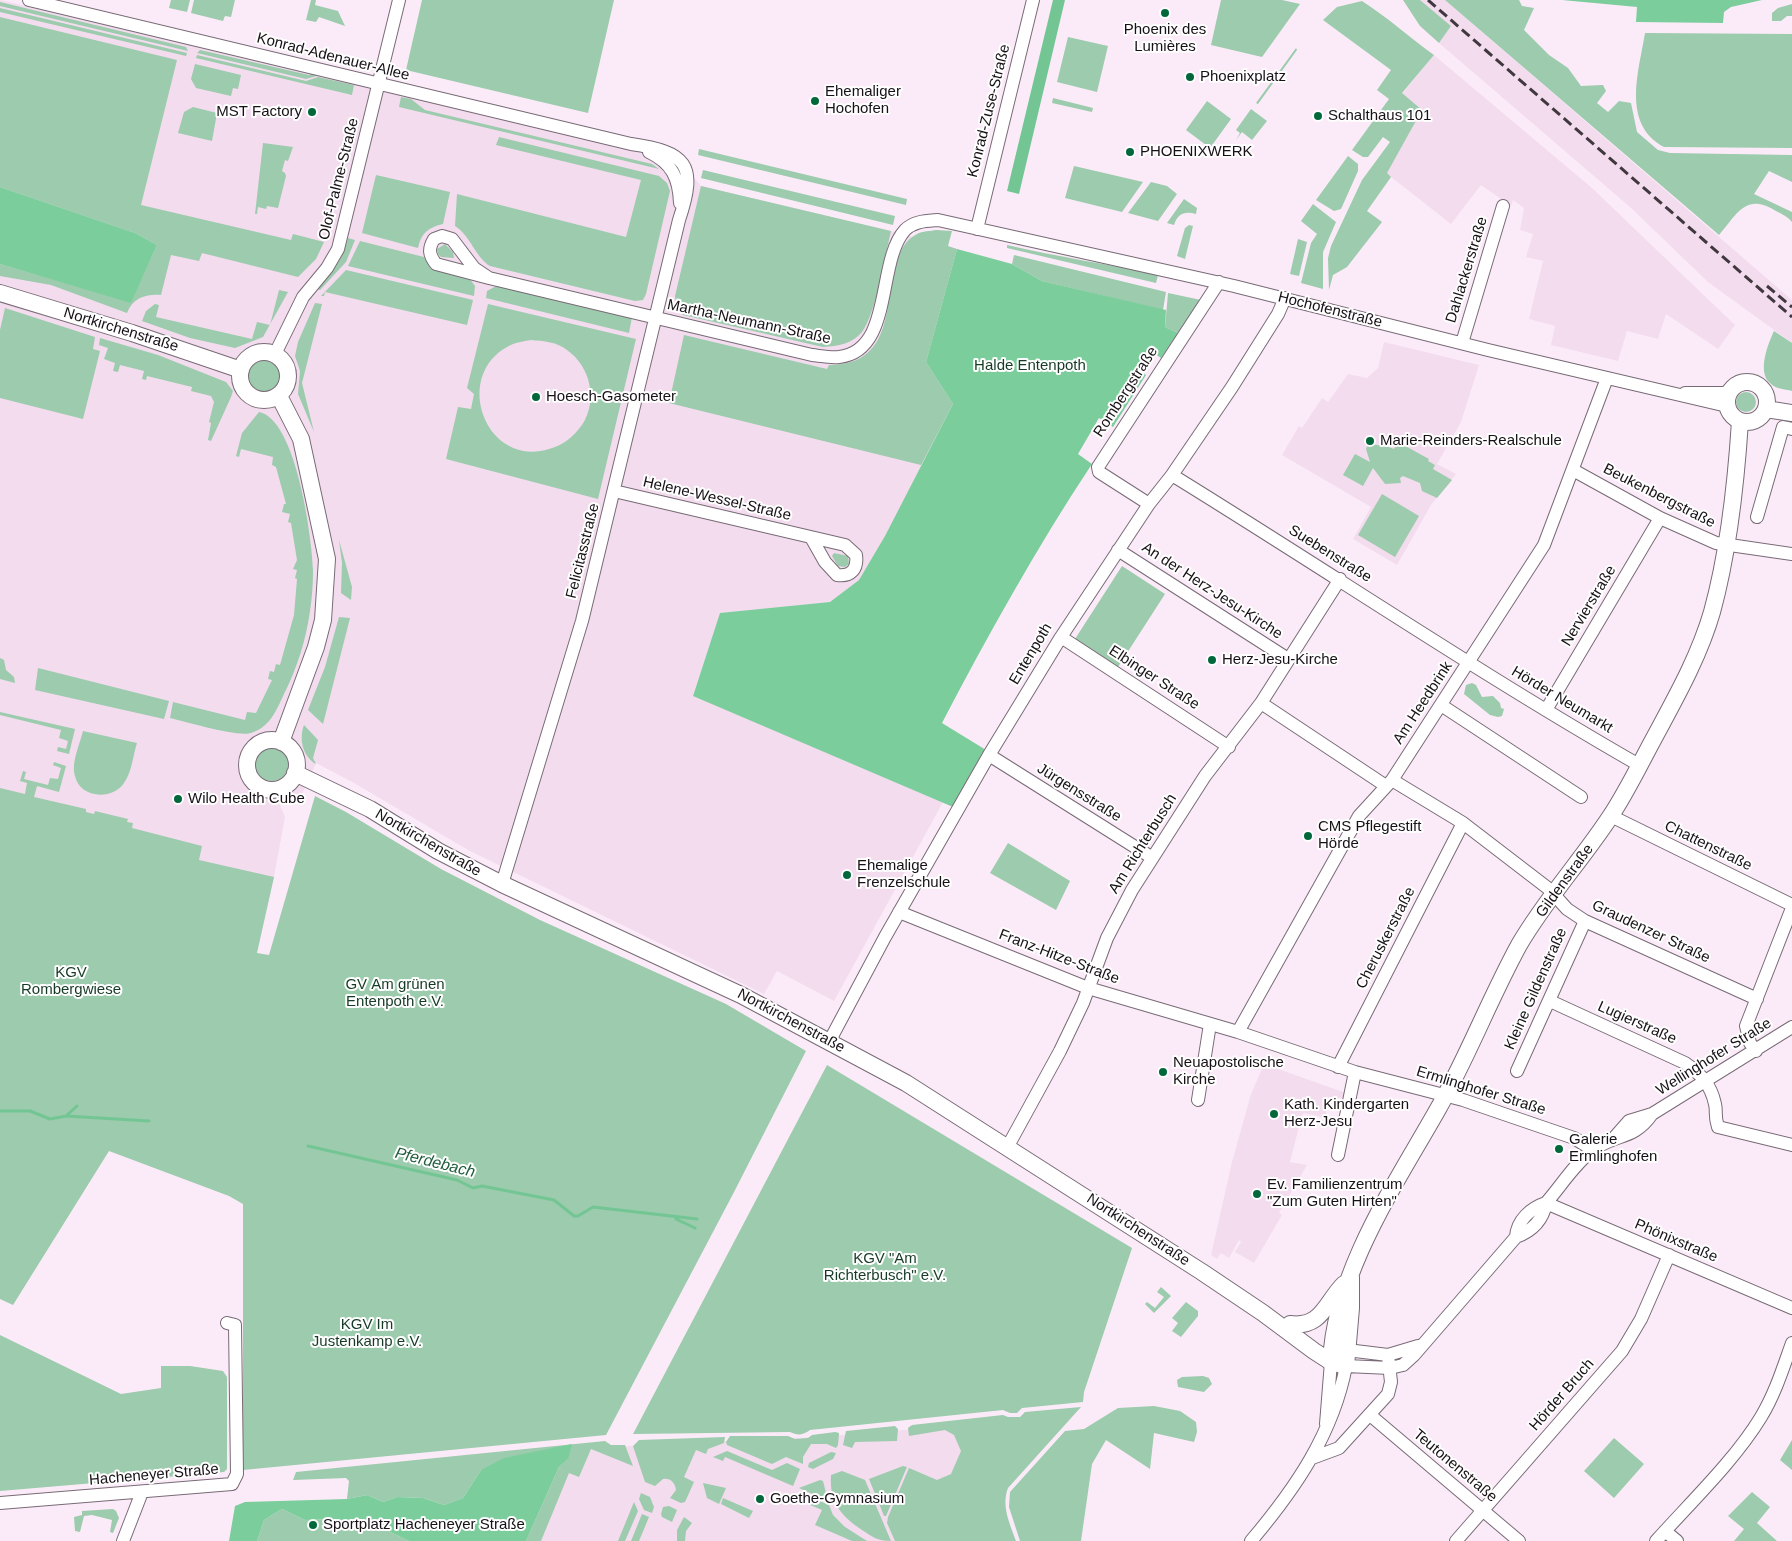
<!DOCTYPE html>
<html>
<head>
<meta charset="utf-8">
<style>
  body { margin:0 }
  canvas { display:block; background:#fbebf8 }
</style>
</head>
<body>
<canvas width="1792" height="1541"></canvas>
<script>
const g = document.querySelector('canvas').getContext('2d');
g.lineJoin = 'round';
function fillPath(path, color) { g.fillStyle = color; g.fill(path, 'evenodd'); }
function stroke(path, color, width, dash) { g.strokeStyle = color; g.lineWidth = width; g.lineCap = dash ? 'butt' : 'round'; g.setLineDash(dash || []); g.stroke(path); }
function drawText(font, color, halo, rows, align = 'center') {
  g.font = font + ' Helvetica,sans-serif'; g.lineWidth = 4; g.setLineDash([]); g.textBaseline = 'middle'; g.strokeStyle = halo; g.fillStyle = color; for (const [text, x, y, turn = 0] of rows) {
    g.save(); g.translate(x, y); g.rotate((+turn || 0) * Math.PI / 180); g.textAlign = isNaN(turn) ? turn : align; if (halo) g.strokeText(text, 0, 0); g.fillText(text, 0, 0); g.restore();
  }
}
const built = new Path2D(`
  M0,0L681,162L701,186L891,231L957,249L926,362L953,404L882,544L859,580L831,602L720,614L693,695L943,802L834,1001L777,971L764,994L468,850L354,783L316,763L301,796L293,794L278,800L285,817L274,877L256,953L0,893Z
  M1420,0H1445L1792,300V343L1708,282L1630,207L1439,43L1451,26Z
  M1434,55L1592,188L1735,325L1718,349L1666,314L1658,339L1627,331L1618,361L1551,345L1555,326L1529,319L1543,261L1526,257L1533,234L1520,230L1524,208L1513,200L1511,206L1481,185L1451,224L1386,173L1422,110L1402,94Z
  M1384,342L1479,365L1461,422L1437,464L1456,474L1431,505L1397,565L1353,539L1371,507L1282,455L1299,426L1302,428L1322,398L1328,402L1348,374L1367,378L1378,368Z
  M1264,1064L1346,1093L1345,1097L1336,1099L1326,1097V1118L1304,1113L1302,1115L1290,1162L1307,1165L1279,1213L1282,1215L1254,1263L1235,1252L1241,1242L1239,1240L1229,1258L1221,1253L1217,1259L1211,1255L1232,1162L1251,1094Z
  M981,1424L911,1541H526L568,1449L816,1437Z`);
const green = new Path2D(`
  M171,0H190L187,12L169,8Z
  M194,0H235L231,17L225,16L223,21L191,13Z
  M311,0H316L315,5L338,11L345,26L319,17L316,22L306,20Z
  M422,0H614L588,113L406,70Z
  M1221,0H1282L1300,4L1262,57L1211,45Z
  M1403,0H1420L1451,26L1439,43L1420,26Z
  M1445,0H1519L1522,6L1534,8L1524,30L1549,55L1568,68L1581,86L1603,85L1606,91L1597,103L1608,112L1619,101L1631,103L1637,132L1658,150L1670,153L1792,155V182L1769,171L1754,194L1792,212V222C1788,217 1782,214 1776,211C1746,192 1737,214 1719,235Z
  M1362,1C1387,17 1409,37 1434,55L1402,93L1422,110L1387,173L1391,177L1367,211L1382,222L1347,267L1333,275L1329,290L1328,258L1331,246L1362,180L1390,142L1383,137L1368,157H1363L1352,150L1389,99L1377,90L1391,70L1323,20L1337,7Z
  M0,2L186,47L188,51L0,6Z
  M1792,4V16H1787L1781,21H1772V13L1778,8Z
  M0,8L187,53L186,56L0,12Z
  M0,17L177,60L141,205L291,240L293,234L324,242L316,259L298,277L202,253L199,261L171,255L161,295C145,294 133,298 127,313L51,285L0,276V264L131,302L157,245L135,233L0,187Z
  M1645,33L1792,34V148L1664,147C1621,124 1639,71 1645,33Z
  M1068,37L1108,46L1097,92L1057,82Z
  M1296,48L1297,50L1258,104L1256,103Z
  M200,50L309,75L314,73L320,75L306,79L197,53Z
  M197,55L306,81L318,77L354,85L352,95L196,58Z
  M195,64L241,75L238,89L233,88L231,96L196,88L191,79Z
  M401,97L411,99L425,110L652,164L659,169L399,107Z
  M1053,98L1093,108L1092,112L1052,103Z
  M1207,101L1231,119L1210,148L1186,130Z
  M193,107L217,113L212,141L178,133L184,112Z
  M1251,109L1267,121L1252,140L1242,132L1236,140L1240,133L1236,130Z
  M499,137L659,176L667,183L670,191L646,294L643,300L635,301L490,266C475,257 471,236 455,226L457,194L626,237L641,180L496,145Z
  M263,143L293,147L288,161L285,160L282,171L285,173L286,176L278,208L267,206L266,209L258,207L257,214H255Z
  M699,149L907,199L906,205L698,155Z
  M1348,156L1358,164V171L1341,209L1334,211L1316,200Z
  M1074,166L1143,182L1122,212L1065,198Z
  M703,170L895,216L893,225L701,178Z
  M376,175L450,192L443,224C429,227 421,233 418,248L362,233Z
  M1151,182L1167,186L1177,194L1158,221L1128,213Z
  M701,186L891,231C885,256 876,313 862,332C852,344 838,346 823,347L683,315L676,307L675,296Z
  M1184,199L1197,208L1196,214C1185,211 1178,213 1174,225L1167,223Z
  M1313,204L1336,222L1323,252V289L1301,283L1311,243L1317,234L1301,221Z
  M1189,225L1193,226L1185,259L1177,256L1185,228Z
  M936,230L952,231L948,246L957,249L926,362L953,404L921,465L669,403L684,335L827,369L829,365C915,365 870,259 917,234C922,231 931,231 936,230Z
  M348,238L355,240L346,262L320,290L317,289C332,273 343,259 348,238Z
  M1298,239L1307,242L1299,276L1290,274Z
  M360,241L424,257L430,267L469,278L475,286L474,296L348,266Z
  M445,244L453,252L454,258L441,257L438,254L437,249Z
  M1007,245C1058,257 1108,264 1158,275L1156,283L1007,248Z
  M1014,255L1166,292L1163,310L1042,281L1012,264Z
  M346,270L473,300L467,325L325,292L324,296H321Z
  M498,285L632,317L629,333L486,298L487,291Z
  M279,290L288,292L263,337L235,348L190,338L142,321L146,311L155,304L159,305L156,317L252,339L257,322L270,325Z
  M1168,293L1201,300L1178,333L1165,327Z
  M315,303L322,304L302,383L314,432L298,394L300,371L295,356L298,342Z
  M488,304L636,339L598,499L446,459L458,407L471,409L474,394L467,388ZM531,340C544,341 557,342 567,350C591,367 598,401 582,425C573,437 564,445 549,449C484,469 450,371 513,344C518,342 525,341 531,340Z
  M5,308L95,337L93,349L100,351L83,419L0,398V330Z
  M1774,331L1792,343V391C1785,389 1775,389 1770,383C1757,372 1768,344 1774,331Z
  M100,338L158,355L226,382L233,391L231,397L211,441L208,440L211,423L209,422L214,402L211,396L191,391L192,387L147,376L146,380L142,379L144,371L120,365L118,372L113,371L115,363L104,359L108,348L99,345Z
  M247 375a17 17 0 1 1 34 0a17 17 0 1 1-34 0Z
  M1736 402a10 10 0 1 1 20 0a10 10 0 1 1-20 0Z
  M259,412C296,419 312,537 313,570C313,584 312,598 310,611C306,640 297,668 284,694C276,711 270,727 251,733C237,737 187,722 170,718L173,702L245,720L247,712L256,713L272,680L268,679L270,671L274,672L276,664L280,665L294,615L297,579L295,578L297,570L293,569L297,560L291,523L288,522L290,514L282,512L284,504H286L276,467L272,465L273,457L241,449L239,457L236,456L242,433Z
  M1398,442L1429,459L1428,461L1435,465L1433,469L1452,480L1437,498L1422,491L1420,483L1403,476L1400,478L1401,483L1385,484L1373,468L1363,486L1343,475L1355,454L1370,462L1366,449L1368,444L1386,446L1394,449Z
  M1382,494L1419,516L1395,557L1358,535Z
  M339,540L352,587L351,600L341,593L342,563Z
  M834,553L848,556L849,564L845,567L838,566L832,556Z
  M1122,566L1165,594L1118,667L1075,639Z
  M339,617L350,618L323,724L308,710L325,667Z
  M0,658L4,660L6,670L14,677L15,683L0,679Z
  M38,668L169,701L164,719L35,690Z
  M1472,683L1476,685L1482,697L1493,696L1500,703L1501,708L1504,709L1502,716L1498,717L1490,715L1464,694L1466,685Z
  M0,712L75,729L69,754L57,751L58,747L66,749L68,741L59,738L61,730L0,715Z
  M304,725L318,740L313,758L316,764C302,756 299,738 304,725Z
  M83,731L137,743C133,755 132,772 124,783C113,800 80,799 75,776C71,762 80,744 83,731Z
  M255 764a17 17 0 1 1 34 0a17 17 0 1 1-34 0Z
  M54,762L66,766L59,792L37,786L34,797L86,809V812L94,814L95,811L128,819L127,822L133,823L132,828L202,846L199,860L274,877L257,953L269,955L315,796L346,812L441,869L540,920L726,1004L806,1051L733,1194L606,1435L243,1470V1204L229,1196L109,1151L13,1305L0,1299V788L25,794L27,783L20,781L23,771L26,772L24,779L48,785L50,778L58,779L61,768L53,765Z
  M1008,843L1070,881L1056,910L990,873Z
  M827,1065L1132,1248L1084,1392L1083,1402L1022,1408L1017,1413H1010L1003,1410L810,1430C803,1435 798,1436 790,1432L633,1434Z
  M1161,1287L1171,1296L1154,1313L1145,1304L1147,1302L1155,1308L1164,1297L1157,1292Z
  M1186,1302L1198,1311V1316L1181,1337L1172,1331L1178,1323L1172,1318Z
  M0,1335L121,1394L161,1388V1366H190L223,1371L227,1377V1469L224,1472L0,1491Z
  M1203,1376L1209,1378L1212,1384L1204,1392L1178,1387L1177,1380L1182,1377Z
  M1154,1406L1180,1411L1196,1422L1197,1432L1194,1442L1154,1433L1150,1469L1106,1440L1092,1464L1081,1541H1020L1009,1507L1010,1492L1065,1431L1084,1429L1118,1408Z
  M1081,1407L1008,1488C1001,1506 1010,1524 1016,1541H895L887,1523L888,1517L909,1468L937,1480L951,1474L961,1451L954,1435L945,1430L909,1436L908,1428L912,1425L1003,1415L1008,1417H1020L1025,1412Z
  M895,1426L898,1429L897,1441L855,1442L852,1448L843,1445L846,1431Z
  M835,1432L839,1433L838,1445L836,1448L827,1444H811L803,1457V1464L786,1457L772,1464L727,1445L726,1442L730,1436H788L795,1439L808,1438L812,1435Z
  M725,1437L724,1443L708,1449L706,1454L696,1450L684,1477L694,1482L685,1502L681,1503L670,1498L676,1490C675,1483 671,1478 663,1479L655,1486L645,1482L633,1446L639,1440Z
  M1614,1438L1644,1464L1614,1498L1584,1471Z
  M1792,1440V1470L1780,1460Z
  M605,1441L611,1445H625L633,1466L591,1449L579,1477L569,1473L541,1541H526L559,1467L568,1459L481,1470L463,1498L444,1505L423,1498L397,1497L383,1502L367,1495L347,1499L349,1481L346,1478L293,1480L296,1472Z
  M727,1451L772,1470L787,1463L800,1469L793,1486L725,1457L723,1461L713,1457Z
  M831,1452L836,1453L833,1459L813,1469L808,1467L809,1463Z
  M903,1466L907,1467L886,1516H884L869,1479Z
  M842,1471L865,1480L891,1541C877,1541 873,1537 862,1530C841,1516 829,1502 831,1475Z
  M820,1480L823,1481L828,1501L799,1488Z
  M703,1483L726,1488L719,1504L707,1498Z
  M799,1492L829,1505L833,1515L845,1527L867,1541H852L815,1525L822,1510L796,1499Z
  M1752,1492L1770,1507L1757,1523L1777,1541H1734L1744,1529L1728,1516Z
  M641,1493L650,1497L654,1507L652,1513L644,1510L639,1499Z
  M723,1498L753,1511L749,1518L721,1504Z
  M634,1502L638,1511L625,1541H618Z
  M669,1506L677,1510L672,1522L662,1517L661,1514L663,1507Z
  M113,1509L116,1511L119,1518L113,1533L110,1532L112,1520L92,1515L84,1516L80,1532L75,1531L74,1517L82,1515V1511Z
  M282,1509L305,1520L336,1519L384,1529L409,1541H257L264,1520Z
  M642,1514L649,1517L639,1541H631Z
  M684,1517L692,1523L686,1531L685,1541H677V1530Z`);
const forest = new Path2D(`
  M1562,0H1762L1731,7L1724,12L1723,23L1636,22L1637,7Z
  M0,187L135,233L157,245L131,303L0,264Z
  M957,249L1012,264L1042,281L1166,310L1165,327L1178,333L1161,358L1154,353L1142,372L1146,375L1113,427L1099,418L1078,454L1092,464C1037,547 988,635 942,723L986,750L953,807L693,696L720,613L830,602L859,580L885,536L953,404L926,362Z
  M572,1444L568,1459L559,1467L526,1541H409L384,1529L336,1519L305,1520L282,1509L264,1520L257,1541H229L235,1506L245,1502L347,1499L367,1495L383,1502L397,1497L423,1498L444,1505L463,1498L481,1470L504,1458Z`);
const water = new Path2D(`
  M1053,0H1065L1019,194L1007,191Z`);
const stream = new Path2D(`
  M0,1111H30L50,1119L66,1116L149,1121
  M66,1116L77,1106
  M308,1146L457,1180L473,1188L482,1186L554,1200L574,1216H578L593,1207L697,1219
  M676,1219L695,1228`);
const minor = new Path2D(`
  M29,0L631,144C686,152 698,164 679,220L582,621L502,884
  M649,152C672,163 679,178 680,203
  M977,229L1033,0
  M442,236L452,239L474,268L489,278L436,264C429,255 428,249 434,239Z
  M489,278L812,355C821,356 831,358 839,357C894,351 876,262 905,230C914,221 926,221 938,220L1234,286L1488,350L1727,406
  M1462,343L1503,206
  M275,354L303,297L327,268L338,249L399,0
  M1685,393H1729
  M1573,470L1660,518L1716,543L1792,554
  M1172,475C1328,571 1480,674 1639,765
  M614,491L845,545L856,555C858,569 851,577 837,575L825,562L812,539
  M1149,504L1099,472L1098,467L1219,282
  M1757,517L1783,427L1792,429
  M1118,550L1288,659
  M1061,637L1229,747
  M1261,703L1386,786
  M1441,705L1581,797
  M1546,710L1660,518
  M989,755L1151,857
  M1392,780L1463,823L1549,889L1567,909L1585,921L1757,999
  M1611,816L1792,905
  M899,912L1088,988L1238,1032L1355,1072L1463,1100L1574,1138L1593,1150
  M1550,1001L1685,1063C1701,1074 1711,1085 1715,1104C1717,1112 1714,1115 1718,1127L1792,1145
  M1238,1032L1359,816L1392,780L1544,545L1607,378
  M829,1042L885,937L989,755L1061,637L1149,504L1172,475L1232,387L1278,314L1285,298
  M1756,1051L1750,1043L1746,1026L1792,908
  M1338,1067L1463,823
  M1517,1071L1585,921
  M1198,1100L1210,1024
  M1614,1138L1629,1121L1652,1114
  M1008,1146L1060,1051L1083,1003L1107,938L1132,890L1205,776L1261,703L1340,579
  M1338,1155L1355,1072
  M1546,1203L1792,1308
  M1516,1237C1517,1220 1531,1208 1546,1203
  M1347,1350L1388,1355L1418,1346
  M1370,1415L1519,1541
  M1326,1424L1331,1362
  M1312,1458L1339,1448L1388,1394L1391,1382L1388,1355
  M0,1503L232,1484L237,1474L235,1325L227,1323
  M1665,1531L1677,1541
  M123,1541L142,1492
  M1251,1541C1295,1489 1333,1434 1346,1366L1390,1368L1403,1365L1414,1355L1516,1237C1532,1231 1543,1220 1546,1203C1561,1186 1575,1163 1593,1150C1616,1133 1633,1141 1652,1114L1792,1027
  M1456,1541L1622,1351L1641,1319L1669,1255
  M1656,1541C1690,1503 1735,1460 1761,1417C1775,1394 1783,1368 1792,1343`);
const major = new Path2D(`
  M0,293L132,333L241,370
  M240 376a24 24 0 1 1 48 0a24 24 0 1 1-48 0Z
  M1727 402a20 20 0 1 1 40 0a20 20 0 1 1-40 0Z
  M279,396L301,439L327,559L323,620L316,647L281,742
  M1766,409L1792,413
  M247 765a25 25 0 1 1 50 0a25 25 0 1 1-50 0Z
  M295,773L370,809L438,851L502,884L741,995L906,1083L1202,1272L1263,1313L1314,1351L1331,1362L1346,1366L1351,1308V1277
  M1290,1324C1322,1328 1325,1303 1344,1284
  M1331,1362C1335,1272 1395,1185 1438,1109C1468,1056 1490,998 1519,945C1545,900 1581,861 1610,817C1626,793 1639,766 1653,740C1675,699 1699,657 1712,612C1729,550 1736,484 1740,421`);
const rail = new Path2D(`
  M1428,0L1792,317
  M1767,286L1792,307`);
const markers = [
  [1165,13,5,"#03673c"],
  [1190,77,5,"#03673c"],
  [815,101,5,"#03673c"],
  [312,112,5,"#03673c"],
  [1318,116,5,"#03673c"],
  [1130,152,5,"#03673c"],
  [536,397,5,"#03673c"],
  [1370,441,5,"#03673c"],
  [1212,660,5,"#03673c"],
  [178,799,5,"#03673c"],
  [1308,836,5,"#03673c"],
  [847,875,5,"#03673c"],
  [1163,1072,5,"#03673c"],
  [1274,1114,5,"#03673c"],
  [1559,1149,5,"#03673c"],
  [1257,1194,5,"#03673c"],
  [760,1499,5,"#03673c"],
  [313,1525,5,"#03673c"]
];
const poiNames = [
  ["Phoenix des",1165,30,"center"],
  ["Lumières",1165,47,"center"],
  ["Phoenixplatz",1200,77],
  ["Ehemaliger",825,92],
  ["Hochofen",825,109],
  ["MST Factory",302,112,"right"],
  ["Schalthaus 101",1328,116],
  ["PHOENIXWERK",1140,152],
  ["Hoesch-Gasometer",546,397],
  ["Marie-Reinders-Realschule",1380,441],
  ["Herz-Jesu-Kirche",1222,660],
  ["Wilo Health Cube",188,799],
  ["CMS Pflegestift",1318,827],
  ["Hörde",1318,844],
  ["Ehemalige",857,866],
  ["Frenzelschule",857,883],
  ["Neuapostolische",1173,1063],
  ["Kirche",1173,1080],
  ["Kath. Kindergarten",1284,1105],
  ["Herz-Jesu",1284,1122],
  ["Galerie",1569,1140],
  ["Ermlinghofen",1569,1157],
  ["Ev. Familienzentrum",1267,1185],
  ["\"Zum Guten Hirten\"",1267,1202],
  ["Goethe-Gymnasium",770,1499],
  ["Sportplatz Hacheneyer Straße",323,1525]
];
const streetNames = [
  ["Konrad-Adenauer-Allee",333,57,14],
  ["Konrad-Zuse-Straße",989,111,-76],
  ["Olof-Palme-Straße",339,179,-76],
  ["Dahlackerstraße",1467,270,-73],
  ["Hochofenstraße",1330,310,14],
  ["Martha-Neumann-Straße",749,322,12],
  ["Nortkirchenstraße",121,330,17],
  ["Rombergstraße",1126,392,-57],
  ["Beukenbergstraße",1659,496,27],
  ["Helene-Wessel-Straße",717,499,13],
  ["Felicitasstraße",583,551,-76],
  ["Suebenstraße",1330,554,32],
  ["An der Herz-Jesu-Kirche",1212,591,33],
  ["Nervierstraße",1589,606,-59],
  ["Entenpoth",1031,654,-59],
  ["Elbinger Straße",1154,678,33],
  ["Hörder Neumarkt",1562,700,31],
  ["Am Heedbrink",1423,703,-57],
  ["Jürgensstraße",1079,793,32],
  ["Nortkirchenstraße",428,843,30],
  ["Am Richterbusch",1143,844,-58],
  ["Chattenstraße",1708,846,26],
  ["Gildenstraße",1565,881,-54],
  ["Graudenzer Straße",1651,932,25],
  ["Cheruskerstraße",1386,938,-63],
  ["Franz-Hitze-Straße",1059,957,21],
  ["Kleine Gildenstraße",1536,989,-66],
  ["Nortkirchenstraße",791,1021,28],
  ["Lugierstraße",1637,1023,24],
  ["Wellinghofer Straße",1714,1057,-32],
  ["Ermlinghofer Straße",1481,1091,17],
  ["Nortkirchenstraße",1138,1230,33],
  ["Phönixstraße",1676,1241,23],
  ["Hörder Bruch",1562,1395,-49],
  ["Teutonenstraße",1455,1466,40],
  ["Hacheneyer Straße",154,1475,-5]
];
const parkNames = [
  ["Halde Entenpoth",1030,366],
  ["KGV",71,973],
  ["Rombergwiese",71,990],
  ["GV Am grünen",395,985],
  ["Entenpoth e.V.",395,1002],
  ["KGV \"Am",885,1259],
  ["Richterbusch\" e.V.",885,1276],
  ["KGV Im",367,1325],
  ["Justenkamp e.V.",367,1342]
];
const waterNames = [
  ["Pferdebach",435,1163,14]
];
fillPath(built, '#f3dcee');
fillPath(green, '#9ccbad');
fillPath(forest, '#7bce9c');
fillPath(water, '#73c694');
stroke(stream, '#73c694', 3);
stroke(minor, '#786b76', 14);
stroke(major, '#786b76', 18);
stroke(minor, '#fff', 12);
stroke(major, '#fff', 16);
stroke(rail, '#40383f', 3, [10, 5]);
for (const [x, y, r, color] of markers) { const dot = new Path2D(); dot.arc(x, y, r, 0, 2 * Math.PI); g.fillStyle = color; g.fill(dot); stroke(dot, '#fefefe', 2); }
drawText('15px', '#171116', '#fefefe', poiNames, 'left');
drawText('15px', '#171116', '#fefefe', streetNames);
drawText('15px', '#163a26', '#fefefe', parkNames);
drawText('italic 16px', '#215e3d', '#fefefe', waterNames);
</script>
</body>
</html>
